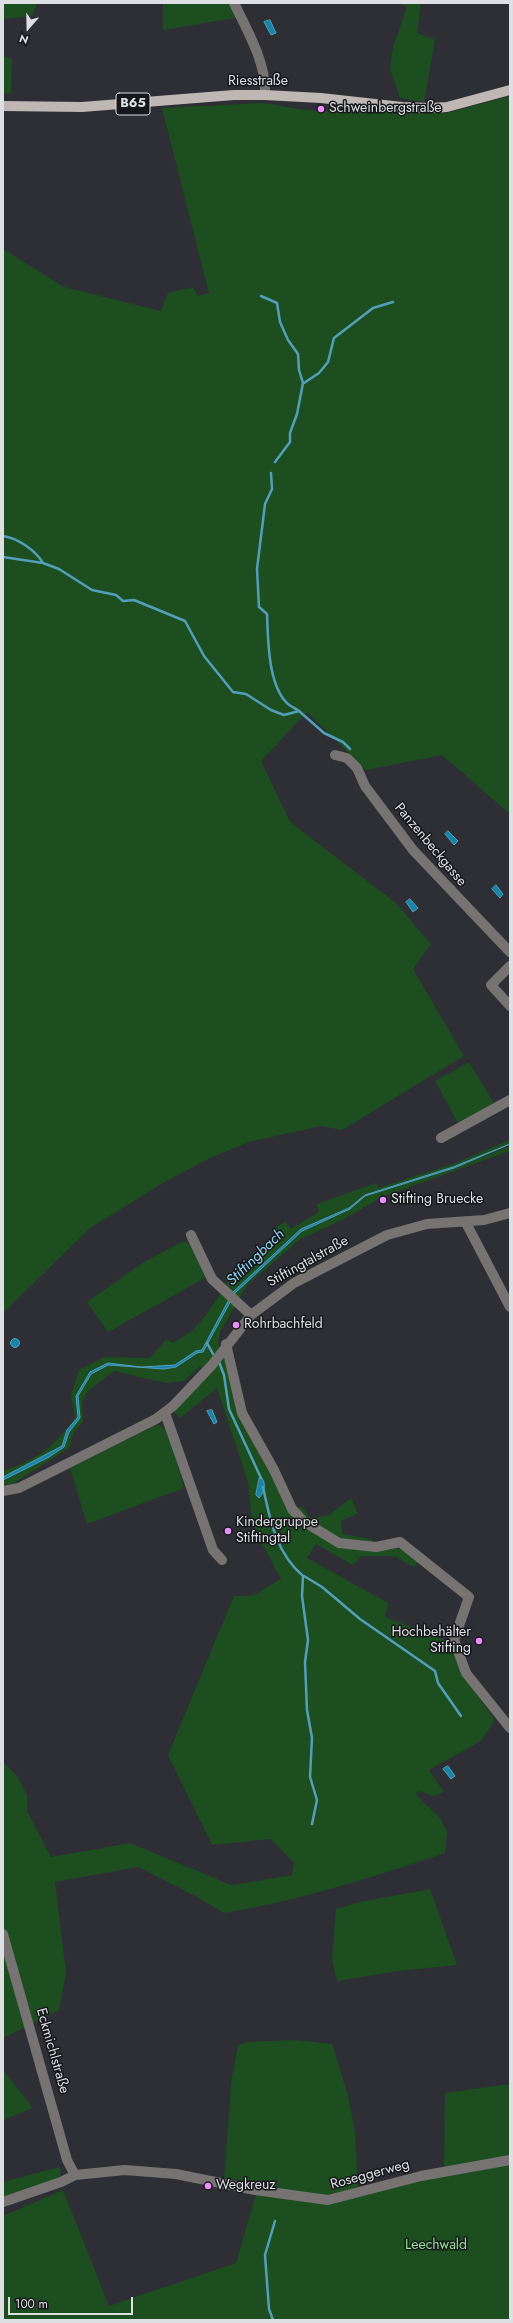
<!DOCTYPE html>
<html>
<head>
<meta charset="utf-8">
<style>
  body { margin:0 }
  #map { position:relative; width:513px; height:2323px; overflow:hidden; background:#2d2f35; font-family:Jost,sans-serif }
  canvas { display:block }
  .frame { position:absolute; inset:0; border:4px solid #dedfe3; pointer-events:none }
  .north { position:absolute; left:8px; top:8px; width:40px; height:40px; -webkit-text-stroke:3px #16171a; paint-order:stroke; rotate:200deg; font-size:11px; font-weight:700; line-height:16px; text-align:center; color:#dedfe3 }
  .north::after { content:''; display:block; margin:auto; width:14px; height:18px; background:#dedfe3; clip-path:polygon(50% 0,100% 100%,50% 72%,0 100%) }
  .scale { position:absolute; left:8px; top:2297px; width:125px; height:18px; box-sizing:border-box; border:2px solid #dedfe3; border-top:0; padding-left:5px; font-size:12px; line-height:14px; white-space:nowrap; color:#dedfe3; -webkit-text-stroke:3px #16171a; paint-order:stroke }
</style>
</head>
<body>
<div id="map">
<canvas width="513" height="2323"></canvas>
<div class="frame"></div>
<div class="north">N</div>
<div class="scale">100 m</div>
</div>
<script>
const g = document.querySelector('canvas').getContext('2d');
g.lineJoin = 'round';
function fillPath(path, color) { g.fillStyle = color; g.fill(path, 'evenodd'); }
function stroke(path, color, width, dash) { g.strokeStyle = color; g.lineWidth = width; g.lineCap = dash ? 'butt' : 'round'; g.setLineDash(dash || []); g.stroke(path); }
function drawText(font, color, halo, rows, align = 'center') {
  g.font = font + ' Jost,sans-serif'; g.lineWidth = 3; g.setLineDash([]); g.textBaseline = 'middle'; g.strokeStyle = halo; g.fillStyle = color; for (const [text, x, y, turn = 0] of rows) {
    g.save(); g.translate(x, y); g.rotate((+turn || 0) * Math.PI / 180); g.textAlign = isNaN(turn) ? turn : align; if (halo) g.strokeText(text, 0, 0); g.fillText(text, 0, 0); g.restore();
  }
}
const green = new Path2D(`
  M3,3H37L32,16L3,19Z
  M163,3H234L240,17L163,30Z
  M398,3H421L417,33L435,40L424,102L400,98L390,69L393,47L407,7Z
  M3,56L12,59L11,93L3,94Z
  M510,96V814L442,755L366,770L307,712L261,761L290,822L396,903L431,944L413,969L464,1056L342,1130L321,1126L249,1142L212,1157L168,1180L90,1228L3,1313V249L64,287L161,311L168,293L193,287L198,296L209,293L162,108L264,103L305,110L346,112L370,109L447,113Z
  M469,1062L495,1105L459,1125L435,1081Z
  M510,1140V1144L453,1167L365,1195L349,1208L301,1229L233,1292L202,1350L196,1351L175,1365L141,1367L108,1363L90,1372L76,1396L78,1417L67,1430L62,1446L3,1477V1471C38,1459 53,1448 75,1418L71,1396L79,1370L104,1357L150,1358L166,1339L173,1343L192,1331L207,1314L233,1274L273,1240L277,1226L286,1222L291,1229L319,1212L317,1204L376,1183L378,1188L453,1164Z
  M510,1146V1151L384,1196L344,1219L299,1240L247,1285L220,1332L218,1343L289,1512L301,1506L311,1518L329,1515L351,1498L358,1513L341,1521L342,1534L372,1539L373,1550L398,1548L418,1561L414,1567L394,1556H361L353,1565L316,1544L307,1558L388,1603L385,1617L452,1643L462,1674L495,1720L481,1741L429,1770L444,1792L433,1796L421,1791L415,1794L440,1818L447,1832L445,1853C374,1877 298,1901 224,1913L195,1896L138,1867L55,1882L66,1973L59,2010L3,2038V1762L17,1776L27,1795V1811L51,1857L130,1843L231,1885L292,1875L294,1863L271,1839L212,1845L168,1755L234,1596H252L281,1579L252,1525L248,1482L217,1388L180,1418L174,1411L209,1374L200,1366L184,1381L166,1383L114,1371L88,1391L82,1402L83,1422L74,1431L69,1448L12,1484L3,1485V1480L49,1457L64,1447L69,1432L80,1418L78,1396L91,1374L108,1365L164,1369L176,1367L197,1353L203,1352L235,1293L302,1231L350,1209L365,1196L454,1168Z
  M182,1242H187L196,1253L206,1275L203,1279L108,1332L87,1302L144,1262Z
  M158,1424L168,1431L184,1488L87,1524L70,1468Z
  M430,1889L457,1965L398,1971L337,1981L332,1959L336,1909L360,1902Z
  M295,2040L332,2044L348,2095L355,2132L358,2188L444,2169L445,2093L510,2084V2320H3V2216L63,2190L109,2306L236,2263L259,2184L224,2178L232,2076L238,2045L247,2042Z
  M3,2070L33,2108L3,2120Z
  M60,2167L61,2182L3,2202V2182Z`);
const water = new Path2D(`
  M270,20L276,33L271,35L264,22Z
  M448,831L458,841L454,845L445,834Z
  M496,885L503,894L500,898L492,889Z
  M410,899L418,908L413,912L406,902Z
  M510,1144L454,1168L365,1196L350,1209L302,1231L235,1293L203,1352L197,1353L176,1367L164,1369L108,1365L91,1374L78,1396L80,1418L69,1432L64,1447L49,1457L3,1480V1477L62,1446L67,1430L78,1417L76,1396L90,1372L108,1363L141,1367L175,1365L196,1351L202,1350L233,1292L301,1229L349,1208L365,1195L453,1167Z
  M10.5 1343a4.5 4.5 0 1 1 9 0a4.5 4.5 0 1 1-9 0Z
  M212,1410L217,1422L214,1424L207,1411Z
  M260,1476C267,1482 265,1491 259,1498L256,1495Z
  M448,1766L455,1776L451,1779L443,1769Z`);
const stream = new Path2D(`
  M261,296L277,303L280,322L288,340L298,354L299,370L303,383L297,414L290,433V442L275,462
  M304,383L319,373L328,362L334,338L373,308L393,302
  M271,473L272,489L265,504L257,569L259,607L267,614C268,639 268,683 286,702C289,706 295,708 299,711
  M3,536C18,538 36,551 43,563
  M3,557L43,563L59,569L92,590L116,595L123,601L134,600L185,621L204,656L233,692L246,694L271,710L284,715L299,711L324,733L343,742L350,749
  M207,1343L213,1354
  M219,1362L224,1375L229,1409L261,1478
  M263,1487C270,1520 276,1553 303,1576L302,1596L308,1640L305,1662L307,1710L312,1738L310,1777L317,1800L312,1824
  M304,1576L322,1587L360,1619L435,1671L438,1683L461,1716
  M273,2320L269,2309L265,2255L275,2221`);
const minor = new Path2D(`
  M234,3C247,30 267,64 265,95
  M335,755L347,758L357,768L365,786L413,850L510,952
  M510,966L491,985L510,1006
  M441,1138L510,1100
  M465,1221L510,1307
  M191,1235L212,1279L251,1315
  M226,1344L242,1413L274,1470L292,1509L303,1521L339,1543L376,1547L400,1542L469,1597L454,1640L466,1673L510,1728
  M165,1413L213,1550L222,1560
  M3,1491L19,1488L156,1419L173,1406L212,1365L251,1315L294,1283L387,1235L427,1224L484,1220L510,1213
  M3,1934L67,2160L75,2175
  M3,2202L61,2182L75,2175L125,2170L176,2174L255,2190L328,2200L421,2176L510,2160`);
const major = new Path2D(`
  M3,106L82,107L234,95H265L321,98L402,107L430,108L447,107L510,90`);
const markers = [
  [321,109,4,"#eb8dfb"],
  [383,1200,4,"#eb8dfb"],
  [236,1325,4,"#eb8dfb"],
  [228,1531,4,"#eb8dfb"],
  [479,1641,4,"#eb8dfb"],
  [208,2186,4,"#eb8dfb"]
];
const shields = [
  [133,104,34]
];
const shieldNames = [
  ["B65",133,104]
];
const streetNames = [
  ["Riesstraße",258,82],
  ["Panzenbeckgasse",430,845,50],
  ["Stiftingtalstraße",308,1262,-29],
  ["Eckmichlstraße",52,2051,74],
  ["Roseggerweg",370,2175,-15]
];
const poiNames = [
  ["Schweinbergstraße",329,109],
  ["Stifting Bruecke",391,1200],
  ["Rohrbachfeld",244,1325],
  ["Kindergruppe",236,1523],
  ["Stiftingtal",236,1539],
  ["Hochbehälter",471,1633,"right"],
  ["Stifting",471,1649,"right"],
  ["Wegkreuz",216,2186]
];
const parkNames = [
  ["Leechwald",436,2246]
];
const waterNames = [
  ["Stiftingbach",256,1258,-44]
];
fillPath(green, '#1c4e1f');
fillPath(water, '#1784a8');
stroke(water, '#539fba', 1);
stroke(stream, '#539fba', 2.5);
stroke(minor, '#777372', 10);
stroke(major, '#beb7b4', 10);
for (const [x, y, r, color] of markers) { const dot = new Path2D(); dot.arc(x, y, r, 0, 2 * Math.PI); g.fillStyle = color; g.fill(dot); stroke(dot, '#16171a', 1.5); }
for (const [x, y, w] of shields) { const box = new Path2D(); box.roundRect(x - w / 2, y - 11, w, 22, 3); g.fillStyle = '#16171a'; g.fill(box); stroke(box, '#dedfe3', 1); }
drawText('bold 13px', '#dedfe3', null, shieldNames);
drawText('14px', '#dedfe3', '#16171a', streetNames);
drawText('14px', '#dedfe3', '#16171a', poiNames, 'left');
drawText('14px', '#92e393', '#16171a', parkNames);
drawText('italic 15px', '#8fd4f2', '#16171a', waterNames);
</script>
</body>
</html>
